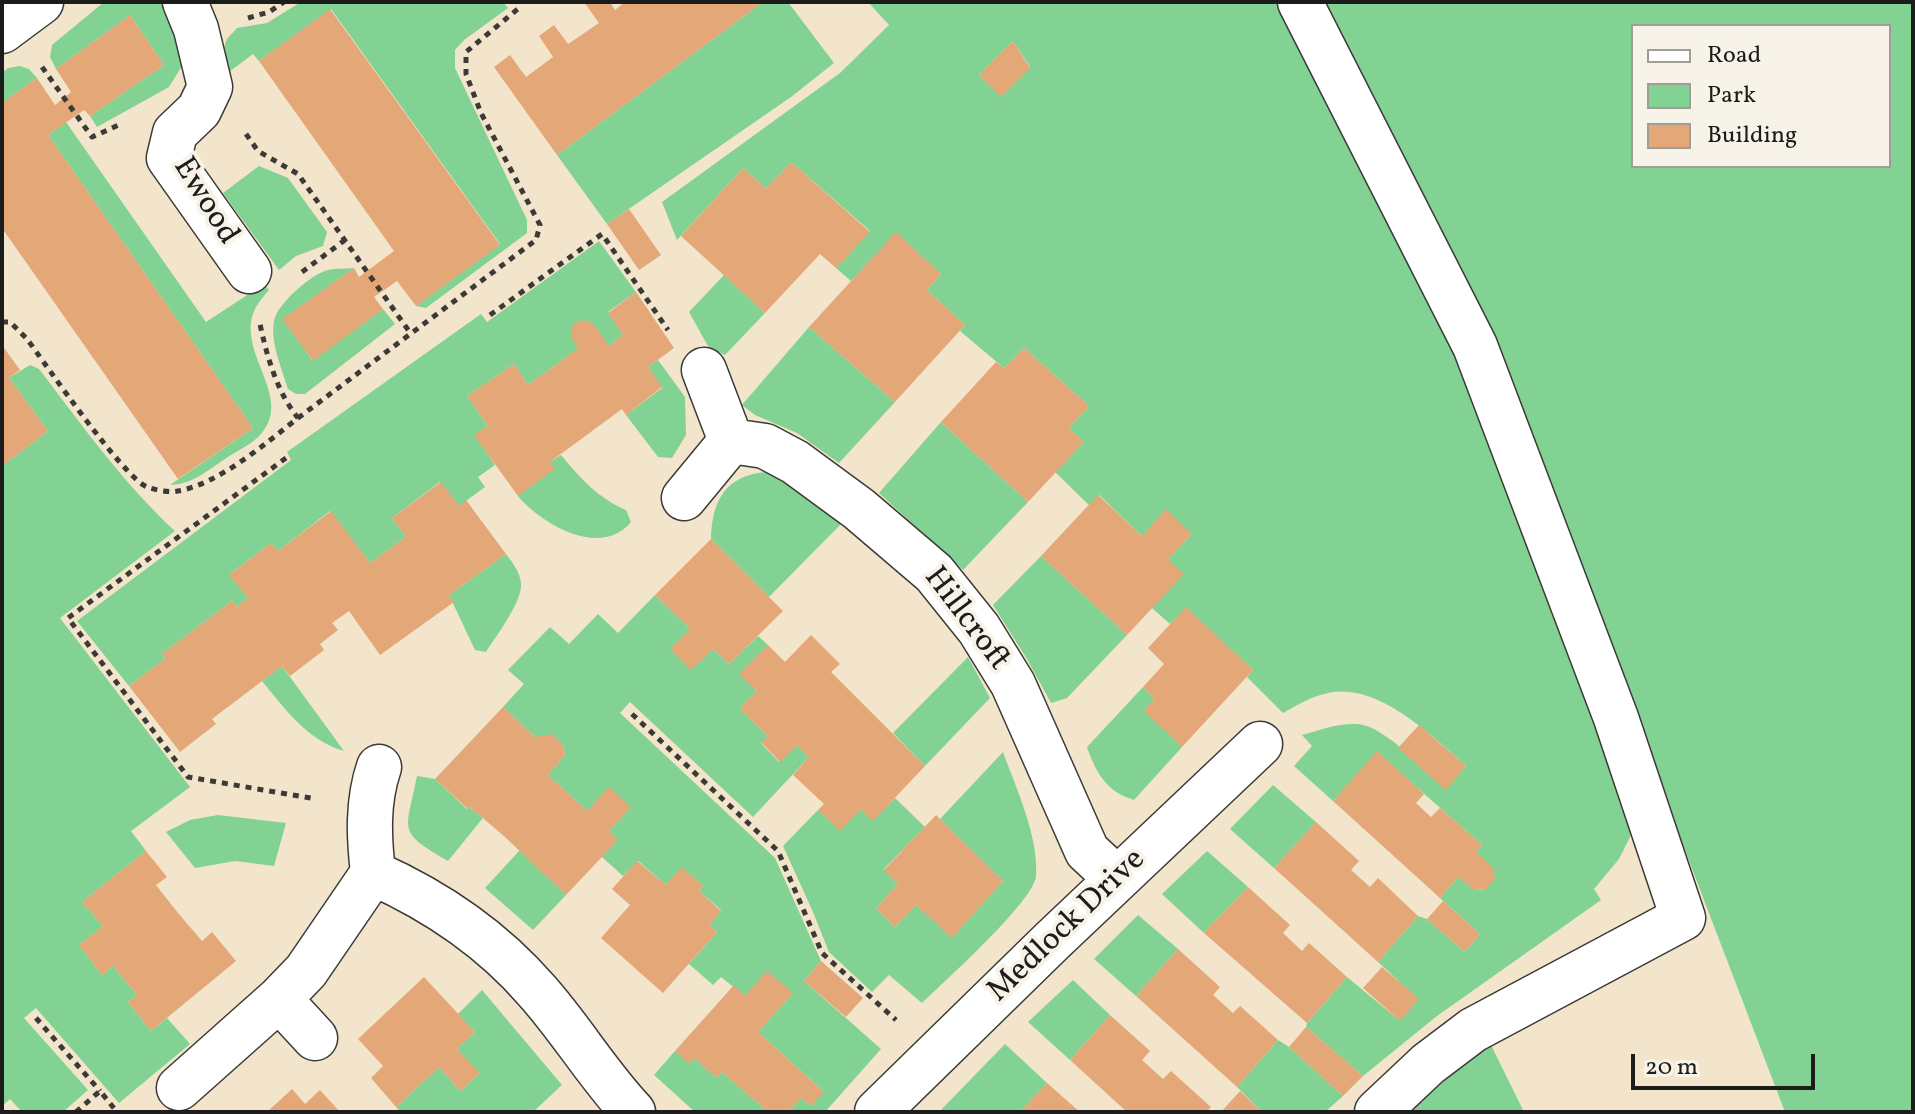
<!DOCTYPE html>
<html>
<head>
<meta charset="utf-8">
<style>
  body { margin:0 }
  #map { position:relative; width:1915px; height:1114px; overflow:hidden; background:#f2e5cb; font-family:Vollkorn,serif }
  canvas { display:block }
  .frame { position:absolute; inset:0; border:4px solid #1c1c1c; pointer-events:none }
  .legend { position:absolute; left:1631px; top:24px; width:260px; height:144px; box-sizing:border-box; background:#f7f3e8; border:2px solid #9f9d96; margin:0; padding:10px 14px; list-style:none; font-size:24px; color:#1c1c1c }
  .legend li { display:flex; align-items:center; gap:16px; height:40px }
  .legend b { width:40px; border:2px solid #9f9d96 }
  .scale { position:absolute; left:1631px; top:1054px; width:184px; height:36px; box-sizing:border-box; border:4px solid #1c1c1c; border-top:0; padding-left:10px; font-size:24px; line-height:28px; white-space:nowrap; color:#1c1c1c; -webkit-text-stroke:6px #f7f3e8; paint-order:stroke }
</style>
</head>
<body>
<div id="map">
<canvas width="1915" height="1114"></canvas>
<div class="frame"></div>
<ul class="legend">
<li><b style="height:10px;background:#fff"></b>Road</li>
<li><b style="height:22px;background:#81d293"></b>Park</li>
<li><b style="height:22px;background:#e4a778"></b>Building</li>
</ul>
<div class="scale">20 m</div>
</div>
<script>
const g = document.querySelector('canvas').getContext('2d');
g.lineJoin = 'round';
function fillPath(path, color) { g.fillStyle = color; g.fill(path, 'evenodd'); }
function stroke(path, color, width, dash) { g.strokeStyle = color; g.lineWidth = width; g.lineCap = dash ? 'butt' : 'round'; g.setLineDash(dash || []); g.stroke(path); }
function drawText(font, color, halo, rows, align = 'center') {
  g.font = font + ' Vollkorn,serif'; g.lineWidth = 8; g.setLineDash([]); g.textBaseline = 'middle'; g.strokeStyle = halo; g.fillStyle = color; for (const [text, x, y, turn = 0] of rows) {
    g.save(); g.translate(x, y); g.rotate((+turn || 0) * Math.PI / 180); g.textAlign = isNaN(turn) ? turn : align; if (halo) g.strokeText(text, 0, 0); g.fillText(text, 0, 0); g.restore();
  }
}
const green = new Path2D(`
  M104,2H173L191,51L169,87L97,127L90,116L164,65L130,15L56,69L50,57L52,45Z
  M301,2H503L508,8L464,40L455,50V68L527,220V233L426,308L416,306L500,244L331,9L259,61L253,54L225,75L223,50L227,39L237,28L267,23Z
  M763,2H788L834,63L791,97L607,224L557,155Z
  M868,2H1280L1462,344L1637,823L1619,859L1594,889L1601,900L1437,1016L1363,1076L1306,1027L1307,1023L1347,977L1399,1020L1418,999L1378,962L1418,916L1427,919L1465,952L1480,934L1440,898L1458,877L1475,890L1486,889L1476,852L1482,845L1377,752L1333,801L1294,766L1312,746L1302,735C1320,730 1338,723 1357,724C1384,725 1425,771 1446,789L1466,766C1432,736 1378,682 1328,693C1312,696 1297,705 1283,713L1247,677L1253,670L1186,608L1170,624L1152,608L1168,559L1192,534L1142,536L1099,495L1089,505L1055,472L1084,442L1069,428L1089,406L1024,348L1004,368L960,331L965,325L927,290L941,274L896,233L851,281L836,268L870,231L791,162L766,189L743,168L677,240L662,202L840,73L889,25ZM1013,41L1030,67L1001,96L979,75Z
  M1323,2H1913V1112H1785L1665,798ZM1633,26H1889V166H1633Z
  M20,66L29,69L37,78L2,103V73L8,68Z
  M66,122L206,322L264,284L269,290C260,300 253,309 251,322C246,361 291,400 261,434C253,444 236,451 225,459C208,470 191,485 170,485L253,428L48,135Z
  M259,166L288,178L327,232L323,246L296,256L279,270L223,193Z
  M599,241L636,292L608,312L623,335L609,346L572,326V338L579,348L528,385L514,364L467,396L488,426L475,435L495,465L478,477L485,487L459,506L440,482L392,518L406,537L370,563L330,511L278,551L271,543L230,574L248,598L237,607L232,601L162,654L165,659L129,686L77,621L291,460L287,452L481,314L487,322Z
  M354,268L283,319L312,360L383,309L395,324L305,394H296L288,389C282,369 270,342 274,321C277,304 311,274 328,270C336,268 346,269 354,268Z
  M724,275L765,313L725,355L708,346L689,312Z
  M809,327L895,402L839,463L797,433L755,415L742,405Z
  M658,360L685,397L686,435L672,458L658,457L626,415L662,388L648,367Z
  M30,365L39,369C82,425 123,483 175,531L60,618L190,787L131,831L146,851L82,902L103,926L79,945L102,975L113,966L137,995L128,1002L151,1031L167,1018L190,1044L119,1103L36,1008L24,1018L88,1090L63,1112H22L10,1099L2,1106V466L48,431L9,378Z
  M941,422L1028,502L963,570L879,493Z
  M561,455C580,478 598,498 626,510L631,522C601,559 541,524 518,496L550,462Z
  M767,472L786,479L842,523L769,597L711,539C712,501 725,475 767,472Z
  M506,554C512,562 520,572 521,583C523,601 496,636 486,652L475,650L449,595Z
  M1041,556L1127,635L1067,698L1051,703L1027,659L993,605Z
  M655,595L690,629L691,669L713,649L729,664L758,636L768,645L740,674L757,691L740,709L768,736L761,743L779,762L797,745L809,757L753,817L630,702L620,713L775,858L821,961L804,981L881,1049L825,1112H788L801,1098L811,1106L823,1091L758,1032L793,993L745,996L721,977L713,985L689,964L717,932L709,925L721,910L699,891L703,886L682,868L666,885L638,861L623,876L602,857L609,831L630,808L587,811L548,775L565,755L563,745L552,735L535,737L503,707L524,684L508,670L550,627L569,644L598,614L618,633Z
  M968,657L990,698L925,766L893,733Z
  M282,666L344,751C307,740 286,710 262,681Z
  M1143,687L1155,699L1145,711L1182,747L1134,800C1107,792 1096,773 1087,747Z
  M1003,752C1016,788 1039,837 1036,876C1034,901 944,982 922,1003L889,975L872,992L829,952L813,912L783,846L818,810L840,830L861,809L873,820L895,798L925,827L884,869L898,884L876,908L895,927L916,905L952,937L1003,881L940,819Z
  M417,776L435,779L467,809L470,807L483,818L448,861C396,831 406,832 417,776Z
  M1273,785L1316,822L1274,868L1230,829Z
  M218,815L286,823L274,866L235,861L195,868L166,832L190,820Z
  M520,850L566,895L533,930L485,888Z
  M1207,851L1248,887L1204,933L1162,894Z
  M1138,915L1178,949L1136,996L1094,959Z
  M1073,980L1110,1015L1070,1060L1028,1022Z
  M482,990L562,1085L533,1112H401L396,1107L439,1067L460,1091L479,1074L457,1049L475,1032L458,1014Z
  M1488,1039L1524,1112H1406Z
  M1278,1040L1289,1047L1343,1096L1325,1112H1262L1237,1087Z
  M1005,1044L1047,1083L1020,1112H939Z
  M675,1051L689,1063L694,1058L717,1078L722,1072L768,1112H695L654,1075Z`);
const building = new Path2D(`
  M584,2H610L615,10L625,2H763L557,155L494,67L510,55L526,77L553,57L539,36L554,25L568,44L599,23Z
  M330,9L500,245L416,306L397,281L374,297L383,309L313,361L282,319L354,268L359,277L394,251L259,61Z
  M130,15L164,65L90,116L84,110L48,135L253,428L178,479L2,228V103L37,78L55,105L71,92L56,69Z
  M1013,41L1030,68L1001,97L979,75Z
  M791,162L870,232L836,268L820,254L765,313L681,236L743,168L766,189Z
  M629,209L661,255L639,270L607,224Z
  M896,232L941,274L927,290L965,325L895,402L809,327Z
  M636,292L674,348L648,367L662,387L626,415L622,409L550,462L555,469L518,496L474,435L488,426L467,396L514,364L528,385L579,348L572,339V326L581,320L593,323L609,346L623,335L608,313Z
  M2,345L20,370L9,378L48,431L2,466Z
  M1024,348L1089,406L1069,428L1084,442L1028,502L941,422L996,362L1004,368Z
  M441,482L459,506L466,500L506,554L449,595L454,602L380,655L349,611L332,623L338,630L320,644L324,650L290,676L282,666L212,719L216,724L180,752L129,686L165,659L162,654L232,601L237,607L248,598L229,575L271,543L278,551L331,511L370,563L406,537L392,518Z
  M1098,495L1142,536L1166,509L1192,534L1168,559L1184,574L1127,635L1041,556Z
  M711,539L783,611L729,664L713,649L691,670L670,649L690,629L655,595Z
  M1186,607L1253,670L1182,747L1144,711L1155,699L1143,687L1164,664L1148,648Z
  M811,635L840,664L831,672L925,766L873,821L861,809L840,831L818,810L824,804L793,775L809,757L797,745L780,762L761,742L768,736L740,709L757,691L739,674L768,645L785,662Z
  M503,707L535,737L552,734L563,745L565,755L548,775L587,811L609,787L631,807L609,831L618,840L566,895L505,837L470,807L468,809L435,779Z
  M1419,725L1466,766L1446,790L1398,748Z
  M1377,751L1424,794L1416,803L1431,817L1440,808L1482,845L1476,852L1493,868L1495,879L1486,889L1474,890L1458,877L1440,898L1333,801Z
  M936,815L1003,881L952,938L916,905L895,927L876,908L898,884L884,870Z
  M1316,822L1359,861L1351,870L1370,887L1378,878L1418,916L1378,962L1274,868Z
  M146,851L167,877L156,885L178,913L202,941L212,932L236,961L151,1031L128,1002L137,995L113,966L102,975L79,945L103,926L82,902Z
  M637,861L666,885L682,867L703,886L699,891L721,911L709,925L717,932L663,993L601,938L630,905L612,889Z
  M1248,887L1290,925L1283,933L1302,951L1309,943L1347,977L1307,1023L1204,933Z
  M1443,901L1480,934L1465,952L1427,919Z
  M1178,949L1220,987L1213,995L1233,1013L1240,1006L1278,1040L1237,1087L1136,996Z
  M821,961L863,998L846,1017L804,981Z
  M1382,967L1419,999L1400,1021L1363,988Z
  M767,971L793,993L758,1032L824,1092L811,1106L801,1098L788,1112H768L722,1072L717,1078L694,1058L689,1064L675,1051L734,985L745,996Z
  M424,977L475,1032L457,1049L480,1073L460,1091L439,1067L396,1107L371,1078L383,1066L358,1039Z
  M1110,1015L1150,1051L1142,1060L1163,1079L1171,1071L1211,1107L1208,1110L1210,1112H1127L1070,1060Z
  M1306,1027L1363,1076L1343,1096L1289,1047Z
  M1047,1083L1080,1112H1020Z
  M292,1089L305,1104L320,1090L340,1112H267Z
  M1240,1091L1262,1112H1221Z`);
const path = new Path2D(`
  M248,18L269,12L284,2
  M42,67L92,137L121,124
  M246,134L258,151L298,174L411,334
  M302,272L345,240
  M490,315L602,234L668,330
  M2,322H10L27,339C47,366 123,477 147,487C156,490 169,493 178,491C219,484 266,443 298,418C277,392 267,357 260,324
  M298,418L536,240L540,225L481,113L466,74V52L519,8
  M286,458L68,618L188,777L316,799
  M632,714L778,851L822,953L896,1020
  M36,1018L100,1091
  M76,1112L100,1091L117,1112`);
const minor = new Path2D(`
  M185,2L196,29L210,87L199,110L175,133L169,158L249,271
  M1300,2L1475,346L1616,718L1683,918L1473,1030L1428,1064L1377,1112
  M2,31L41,2
  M704,370L731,441
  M731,441L765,446L795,462L859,509L934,573L979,629L1013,684L1087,851L1117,879
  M684,498L731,441
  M373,873C369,838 367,802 379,767
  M279,999L315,1038
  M179,1088L279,999L306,971L373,873C436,901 492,939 537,991C571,1029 598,1075 633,1112
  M877,1112L1052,941L1260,744`);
const streetNames = [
  ["Ewood",204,202,58],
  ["Hillcroft",965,620,53],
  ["Medlock Drive",1068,927,-44]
];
fillPath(green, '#81d293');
fillPath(building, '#e4a778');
stroke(minor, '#3c3a36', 47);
stroke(path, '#3c3a36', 5, [6, 6]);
stroke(minor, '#fff', 44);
drawText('32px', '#1c1c1c', '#f7f3e8', streetNames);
</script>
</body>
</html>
